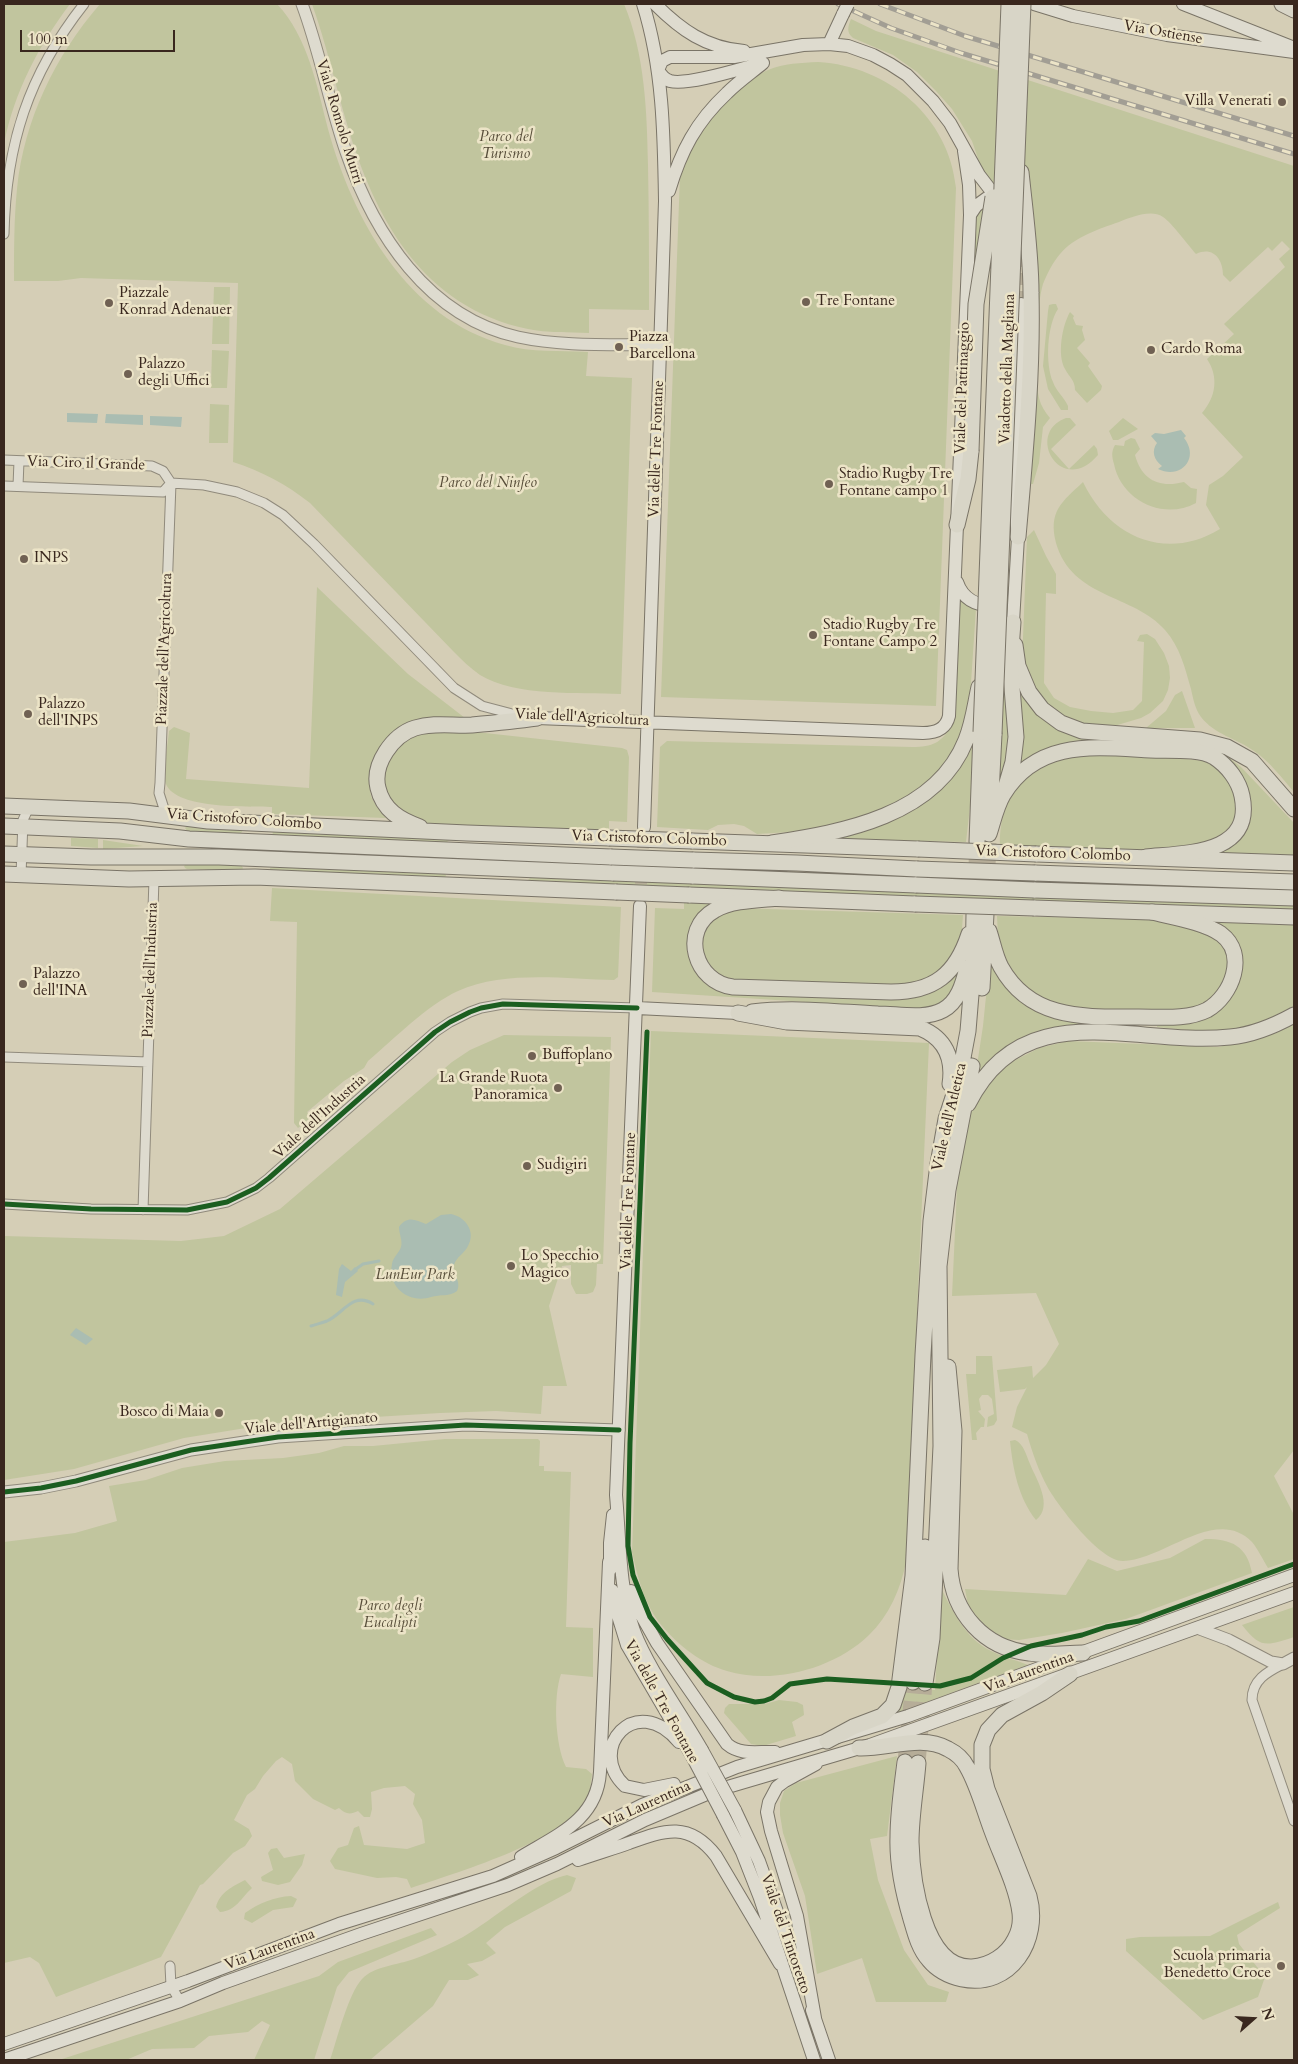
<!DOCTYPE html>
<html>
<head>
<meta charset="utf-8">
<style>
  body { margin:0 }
  #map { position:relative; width:1298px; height:2064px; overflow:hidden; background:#d5ceb6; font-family:Cardo,serif }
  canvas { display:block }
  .frame { position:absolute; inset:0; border:5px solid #39271e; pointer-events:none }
  .north { position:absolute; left:1228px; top:1994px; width:50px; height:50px; -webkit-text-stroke:4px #ece4c7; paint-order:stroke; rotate:71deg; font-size:14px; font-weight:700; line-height:20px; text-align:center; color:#39271e }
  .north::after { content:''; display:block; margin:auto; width:18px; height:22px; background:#39271e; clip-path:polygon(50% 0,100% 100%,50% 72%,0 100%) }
  .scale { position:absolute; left:20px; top:30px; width:155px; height:22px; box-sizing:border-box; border:2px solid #39271e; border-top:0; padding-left:6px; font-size:15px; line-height:18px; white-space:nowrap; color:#39271e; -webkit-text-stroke:4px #ece4c7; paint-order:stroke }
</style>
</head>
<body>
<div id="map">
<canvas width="1298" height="2064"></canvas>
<div class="frame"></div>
<div class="north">N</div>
<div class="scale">100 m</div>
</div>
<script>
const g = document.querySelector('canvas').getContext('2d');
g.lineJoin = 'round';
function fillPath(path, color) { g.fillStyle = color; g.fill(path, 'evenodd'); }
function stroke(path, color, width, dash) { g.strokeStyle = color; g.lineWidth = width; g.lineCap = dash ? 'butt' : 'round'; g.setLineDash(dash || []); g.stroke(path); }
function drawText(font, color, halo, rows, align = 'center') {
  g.font = font + ' Cardo,serif'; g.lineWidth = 5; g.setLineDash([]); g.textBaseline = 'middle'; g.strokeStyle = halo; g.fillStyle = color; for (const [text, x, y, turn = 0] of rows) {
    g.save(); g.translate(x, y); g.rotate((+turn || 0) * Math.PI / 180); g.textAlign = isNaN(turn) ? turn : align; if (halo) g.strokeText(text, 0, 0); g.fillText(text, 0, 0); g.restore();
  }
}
const green = new Path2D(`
  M4,4H70C39,45 14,92 4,144Z
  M100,4H277C308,37 317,86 328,129C353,220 407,318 505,345C532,353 559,350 588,352L586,376L632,378L621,694C579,692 516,697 480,675C470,668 462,660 454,652L310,503C286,484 261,471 233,462L238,283L81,278L58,281H14C14,250 14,219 17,189C24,120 55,56 100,4Z
  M312,4H624C645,54 647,112 648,165C649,214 649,262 649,310L589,309V333C569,332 547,333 528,329C423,307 375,220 347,124C335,84 326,43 312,4Z
  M851,19L876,31L1294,166V792C1282,778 1270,762 1254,751C1236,738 1215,735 1201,717C1195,709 1193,698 1191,689C1185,668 1180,647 1165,630C1134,594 1072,599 1056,543C1048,511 1062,502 1083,482C1109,537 1166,562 1220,529L1206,505L1209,485L1223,476L1243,457L1202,413C1216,397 1219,377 1207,359L1234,334L1224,324L1285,267L1279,259L1290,249L1282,241L1272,251L1268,247L1230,282L1223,275C1223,259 1213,246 1196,254C1188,245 1172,223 1163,217C1151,209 1132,217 1119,222C1099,229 1074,237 1060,254C1053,262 1047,274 1043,284C1036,306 1034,376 1039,398C1041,406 1045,412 1050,418L1043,427L1039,463L1033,484H1029L1036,300L1012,197L993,184L982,170L972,141L952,109L936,91L917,72L893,55L853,38C846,32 848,27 851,19Z
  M818,62C888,66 949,117 956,188L936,706L661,697L680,175C687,156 695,135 708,119C719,104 751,77 768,70C784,63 801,63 818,62Z
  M986,203L972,288L976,214Z
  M214,287H230L229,344H212Z
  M1053,304H1056L1058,309C1047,325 1045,364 1053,382C1056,391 1064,397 1068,406V410H1061L1048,389L1043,366L1048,311L1049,305Z
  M1070,312L1074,316L1073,318L1076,325L1083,326L1082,330L1085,340L1077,348L1090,363L1088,366L1102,386L1101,390L1087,403L1075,390C1075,380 1069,377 1065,369C1057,355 1062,326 1070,312Z
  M212,350L229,351L227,388H211Z
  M210,404L229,405L228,443H209Z
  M1066,418H1070L1076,425L1051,449L1069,469L1094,445L1097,449L1098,455C1061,498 1024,433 1066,418Z
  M1123,418L1138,429L1118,440H1113L1109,431Z
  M1131,438L1135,439L1140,449L1135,455C1142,481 1160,488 1184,482L1191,488L1197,489L1196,503C1163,521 1121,500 1114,464C1112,457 1111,452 1115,445L1124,446L1125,441Z
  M1034,530L1046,556L1056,574V594L1046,593L1044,683L1054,698L1070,707L1091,711L1113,713L1133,710L1142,701L1144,642L1137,641L1140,635L1147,634L1155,639L1164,653L1169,666L1170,678L1168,690L1163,701L1150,713L1141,718L1114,726H1107L1071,722L1042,702L1022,663L1027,537Z
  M317,587L408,674L465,718L427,720L371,772C367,795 372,801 386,818L272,814V807C249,806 171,810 165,781C163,771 168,742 169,731L174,727L190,733L186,779L309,788Z
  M960,600L976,608L969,713L964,730L946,766L915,794L872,816L808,831L757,834L744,826L734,824L718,825L708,830L657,827L660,747L667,741L912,747C933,747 941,743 952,725Z
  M1003,666L1013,735L997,797Z
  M1018,682L1028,701L1093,737L1092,743L1018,769Z
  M1182,691L1195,728H1146L1166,711L1175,695Z
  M440,730L485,733L622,748L627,750L629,757L627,822L609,821V831L424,825L392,804L382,783L389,757L408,737Z
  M974,730L972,789L966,842L830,839L910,808Z
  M1064,755H1144L1207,761L1224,774L1236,795L1238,813L1229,833L1205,843L1139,851L1000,845C999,823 1007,791 1025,776C1037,768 1051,762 1064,755Z
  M1228,757L1241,767L1294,823V857L1217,854C1242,840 1261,819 1247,788C1243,777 1233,768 1227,759Z
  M188,825L243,830L241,833L188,832L185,828Z
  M272,830L453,836L447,842L273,835Z
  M71,838L98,839V848L71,846Z
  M103,840L143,846L103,849Z
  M187,863L241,865L243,868L241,871L187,869L185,868L184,866Z
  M274,867L445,874L446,875L445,878L270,871V868Z
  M531,877L1294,906V911L530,885L527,881Z
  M272,888L621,907L618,977L614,980C565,979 504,970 458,991C427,1005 394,1039 368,1061L364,1068L344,1081L307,1112L311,1117L298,1128L294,1123L297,922L270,921Z
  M684,901H715L703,911L695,970C703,981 710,987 723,991L888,999L958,968C955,998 944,1006 915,1009L652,992L655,908L684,909Z
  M734,908L963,915L961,943L944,970L910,987L733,982L713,973L700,951C707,921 707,921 734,908Z
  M997,916L1147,919L1206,932L1226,946L1230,969L1215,998L1193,1009L1141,1012L1070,1008L1041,999L1018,979L1005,961L998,938Z
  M1212,920L1294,923V1011L1254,1028L1207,1032L1157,1027V1026C1194,1022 1227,1017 1240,978Z
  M990,957C1007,1006 1048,1020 1095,1025C1069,1027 1037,1027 1016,1044C1001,1055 987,1072 974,1085L983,1026Z
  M1294,1022V1450L1274,1476L1294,1515V1559L1268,1568C1263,1560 1258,1549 1252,1542C1216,1505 1164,1560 1123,1561C1100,1561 1059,1507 1048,1488C1039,1472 1032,1452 1027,1434L1012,1427L1017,1407L1027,1387L1025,1389L1000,1392L997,1370L1032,1366L1033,1378L1046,1365L1059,1344L1036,1293L952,1296L958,1166L968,1118L980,1092L1004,1066L1039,1048L1068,1041L1219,1047L1272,1033Z
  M651,1031L929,1043L906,1562C901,1588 889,1616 869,1635C834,1669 773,1685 727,1671C702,1664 678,1645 662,1626C644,1604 638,1578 632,1552Z
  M504,1035L611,1037L603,1264H597L596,1285L593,1292L587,1294H576L571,1284V1265L562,1266L549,1306L567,1386H543L541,1414L496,1411L440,1413L277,1423L184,1438L74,1469L4,1480V1236L181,1241L224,1236L280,1209L452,1062L470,1050Z
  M976,1356H992L997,1420L994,1425L987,1427L988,1417L994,1414L992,1399L988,1395H982L979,1399L981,1410L978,1411L985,1419L984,1427H981L976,1433L977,1440H972L966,1374H976Z
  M445,1439H538L540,1441L539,1466H544V1471L571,1472L566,1627L593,1628V1677L561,1674C553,1697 555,1745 566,1767L586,1769L592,1774C591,1783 590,1795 585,1803C558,1843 455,1873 411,1888L407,1879L396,1877L377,1878L335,1869L330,1861L338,1848L348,1845L354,1828L359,1826L364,1845L407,1849L425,1843L422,1820L413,1804L415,1794L405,1786L384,1788L371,1792L372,1809L370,1817H364L358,1811C350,1815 345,1814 339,1808L335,1810L313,1799L295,1781L292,1764L282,1757L276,1761L263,1776L255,1789L247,1795L234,1820L249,1829L252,1836L245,1846L233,1853L203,1884L200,1885L161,1957L56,1997L39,1963L30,1957L4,1963V1542L75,1533L117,1521L109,1486L146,1480L182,1468L225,1461L283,1458L319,1453L344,1446H373Z
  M1015,1440C1024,1444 1026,1455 1030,1464C1036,1479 1054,1506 1036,1520C1018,1497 1013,1469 1010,1441Z
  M1205,1539C1232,1539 1247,1546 1252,1573L1126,1619L1062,1633L1019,1640L1002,1639L980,1621L968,1605L965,1589L1066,1595L1088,1559L1117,1571L1170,1558Z
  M941,1588C953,1612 966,1639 991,1651C1003,1657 1016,1660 1028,1665L888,1716L903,1689L935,1690Z
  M1294,1607V1637C1266,1646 1261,1649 1242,1625Z
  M779,1700L797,1702L803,1705L804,1715L792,1722L796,1736L763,1746L751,1744L724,1713L725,1708L729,1704H765Z
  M897,1756L887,1836L870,1839L878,1880L904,1950L928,1985L949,1992L946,2002H876L862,1958L817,1974L805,1896L783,1833L780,1815V1803L784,1791L796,1783Z
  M277,1848L284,1858L305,1854L302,1865L290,1882L278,1885L262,1881L261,1877L273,1870L268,1853L271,1849Z
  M567,1875L576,1878L571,1891L505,1927L486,1943L496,1953L482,1961L467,1964L479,1975L468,1980H449L433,2006L370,2060H330C337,2040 348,1994 362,1979C374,1966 398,1965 414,1959C430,1953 448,1945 463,1937C493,1920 534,1882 567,1875Z
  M245,1880L252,1888C241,1898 236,1911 220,1912L216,1907C220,1892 232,1887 245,1880Z
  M291,1896L297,1899L293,1907L273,1910L252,1923L244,1919L245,1913C259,1903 274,1897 291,1896Z
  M1278,1902L1280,1908L1237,1935L1239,1944L1265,1977L1258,1997L1203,2020L1126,1951V1939L1140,1937L1210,1936Z
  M431,1928L437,1935L349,1972L337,1987L314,2060H254L270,2025L262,2021L248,2032L209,2036L194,2048L152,2049L126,2060H59L319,1976L338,1962Z`);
const water = new Path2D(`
  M67,413L98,414L97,423L67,422Z
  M106,414L143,415V425L105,423Z
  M150,416L182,417L181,427L150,425Z
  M1181,430L1186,436L1184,438C1200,458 1181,480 1158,469L1162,466C1154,460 1151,451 1157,443L1151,436L1155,433L1164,434Z
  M451,1214C466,1217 476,1232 468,1246C465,1253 456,1257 454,1265C452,1275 462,1281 457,1291C450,1297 440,1294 431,1297C410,1304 387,1288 392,1264C393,1257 399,1253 401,1247C403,1241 399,1234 399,1227C407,1215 416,1220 426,1224L441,1215Z
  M342,1264L351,1271L355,1267L358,1271L345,1282L342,1297L336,1295L339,1269Z
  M76,1328L93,1339L86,1345L70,1335Z`);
const stream = new Path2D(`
  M356,1269L363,1264L379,1261
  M311,1326C317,1324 322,1323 327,1321C343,1314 353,1291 373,1304`);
const secondaryTunnel = new Path2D(`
  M1020,237L1021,304
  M640,902L644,830`);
const trunkTunnel = new Path2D(`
  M974,914L977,842
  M986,914L989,843
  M905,1762L913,1682
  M918,1763L925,1683`);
const minor = new Path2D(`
  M4,234C6,145 28,75 84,4
  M4,460L152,466L163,471L171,483
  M171,483L204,485L237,492L264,503L283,515L314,544L454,688L482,706L520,716
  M4,486L163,492L171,483
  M18,486L19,461
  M166,815L159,793L160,783L171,483
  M21,875L23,820L29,807
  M4,1057L148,1062
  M4,1204L91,1209L187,1210L227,1202L256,1188L269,1178L435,1032L450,1022L470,1012L481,1008L503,1004L637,1008
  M143,1210L154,879
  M1283,1664C1267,1672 1252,1680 1252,1700L1294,1821
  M170,1966L171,1986L180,2001`);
const tertiary = new Path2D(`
  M302,4C320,52 329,103 346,152C374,234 428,317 518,337C564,347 614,344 661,345
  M4,1492L41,1488L76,1481L191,1450L278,1437L466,1425L619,1430
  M1197,1628L1229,1640L1271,1662L1283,1664L1294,1658`);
const secondary = new Path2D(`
  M643,4C663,68 664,134 665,201L644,827
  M655,4C681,30 706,48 744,51
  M1034,4L1073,16L1167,35L1294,52
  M1183,4L1292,47
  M829,44L843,14
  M658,70L662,61L670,57H734L803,45L829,44L848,46L873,55L890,64L907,75L933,101L950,123L979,175L989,188
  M658,70C661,75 664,79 670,81C687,86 740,69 759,64
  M669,191C681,151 696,122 727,93C738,82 751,73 763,63
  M970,215L976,206L987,198
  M957,582C963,600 977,606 995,606
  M1013,622L1018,537L1013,483L1021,304
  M537,718L923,733C936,733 946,729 949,716L970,215L969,185L964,151
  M640,906L616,1495C620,1540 619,1589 634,1631C649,1670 681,1713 702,1750
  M637,1008L738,1013
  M610,1570V1543L613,1515
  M612,1590L619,1619L627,1645L692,1756
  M631,1591L639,1611L657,1643L727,1744C741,1756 758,1751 775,1752
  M674,1784L644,1790L625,1786C586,1750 635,1690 679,1742
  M735,1810L759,1861L802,1982
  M723,1815L742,1852L760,1898L814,2060
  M521,1857C557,1835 597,1820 600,1772L609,1562
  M578,1860C595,1854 612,1849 629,1843C665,1830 689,1821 716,1856L780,1964
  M812,2010L829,2060
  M815,2018L797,1916L771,1831L767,1812L769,1802L777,1787L785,1781L816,1764
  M4,2044L188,1981L339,1924L493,1876L556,1848L642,1805L737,1767L908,1716L1294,1575
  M4,2060L180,2001L223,1983L361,1934L508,1885L557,1864L645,1820L714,1791L870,1745L1294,1593`);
const primary = new Path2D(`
  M1282,4L1294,10
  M1015,645L1018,666L1029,692L1042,709L1061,723L1082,731L1200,740L1227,747L1252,761L1294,809
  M4,806L129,811L208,821L467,833L609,838
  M4,826L120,831L189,839L611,857
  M420,827C400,820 383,810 378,788C372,764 393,735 415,728C434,722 453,726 472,725C494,723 515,721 537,718
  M692,841L918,849
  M4,854L91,857H219L613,873
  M1036,854L1294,863
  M693,860L797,863L917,869
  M1035,873L1294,882
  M4,874L129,879L255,877L616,892
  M692,876L916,885
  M1034,890L1294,898
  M689,895L915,904
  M1034,908L1294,917`);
const trunk = new Path2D(`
  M957,525L968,479L971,451
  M1018,537C1025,456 1033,375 1031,293C1031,253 1025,212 1021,172
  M1006,786L1013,762L1016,737L1010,663L1013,622
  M990,815L994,734
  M989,834C993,822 996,807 1003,795C1037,739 1094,747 1150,750C1168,751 1199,748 1214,757C1228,766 1239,781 1242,796C1254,855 1185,853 1146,857
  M977,842L981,732
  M772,843C843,832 936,816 966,740C973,723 975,705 979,687
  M779,898C759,900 732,900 715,910C679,930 695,983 733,987L891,992C934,992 956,974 969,934
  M989,931C993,943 995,956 1001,967C1031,1021 1086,1017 1139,1017C1161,1017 1187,1020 1207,1010C1232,996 1248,954 1221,934C1204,922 1172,917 1152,912
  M982,988L986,914
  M752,1012C794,1007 836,1012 878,1014C898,1014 925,1020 943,1010C958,1002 963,984 967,968
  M738,1013L787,1022L920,1028C945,1038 954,1058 950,1084
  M968,1104C1024,992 1133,1047 1230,1037C1253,1035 1274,1026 1294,1015
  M948,1367L954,1431L950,1569C953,1613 984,1648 1029,1653C1046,1656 1065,1653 1083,1653
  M913,1682L920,1639L925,1547
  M925,1683L932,1638L941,1446L939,1266L948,1190L972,1066
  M827,1741L853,1727L882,1716L893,1705L899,1687L913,1576L923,1355L931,1221L938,1164L946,1119L959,1079L968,1031L973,970L974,914
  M859,1748C889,1749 921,1734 948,1749C956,1753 963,1759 967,1767C978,1786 984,1810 992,1831C1001,1856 1017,1887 1020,1913C1021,1922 1019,1932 1015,1939C1007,1955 990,1966 972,1967C923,1969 912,1878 911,1842C911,1816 916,1789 918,1763
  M905,1762C902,1786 898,1812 898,1837C897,1865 903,1892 911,1919C915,1933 919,1949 929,1960C938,1971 949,1976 962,1979C1011,1989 1041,1940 1029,1896L987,1789L982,1769V1745L988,1730L1002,1715L1042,1693L1070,1674`);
const rail = new Path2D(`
  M838,4L891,28L961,53L1294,154
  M880,4L965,36L1294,136`);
const secondaryBridge = new Path2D(`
  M843,14L848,4
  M702,1750L735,1810
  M692,1756L723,1815`);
const primaryBridge = new Path2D(`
  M609,838L692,841
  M918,849L1036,854
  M611,857L693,860
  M917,869L1035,873
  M613,873L692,876
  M916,885L1034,890
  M616,892L689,895
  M915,904L1034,908`);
const trunkBridge = new Path2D(`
  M971,451L976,304L993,197
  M981,732L1009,4
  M994,734L1023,4`);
const cycleway = new Path2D(`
  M647,1032L630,1443L628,1546L633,1575L650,1617L667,1639L707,1683L734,1697L755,1702L764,1701L772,1698L790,1684L827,1679L940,1686L971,1678L1003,1658L1031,1646L1082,1635L1106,1627L1139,1621L1294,1564
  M4,1204L91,1209L187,1210L227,1202L256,1188L269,1178L435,1032L450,1022L470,1012L481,1008L503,1004L637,1008
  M4,1492L41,1488L76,1481L191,1450L278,1437L466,1425L619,1430`);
const markers = [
  [1282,102,5,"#706153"],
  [806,302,5,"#706153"],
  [109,303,5,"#706153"],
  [619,347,5,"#706153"],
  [1151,350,5,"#706153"],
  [128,374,5,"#706153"],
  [829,484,5,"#706153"],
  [24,559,5,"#706153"],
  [813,635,5,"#706153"],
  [28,714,5,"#706153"],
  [23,984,5,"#706153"],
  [532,1056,5,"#706153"],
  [558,1088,5,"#706153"],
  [527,1166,5,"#706153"],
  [511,1266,5,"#706153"],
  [219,1413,5,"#706153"],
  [1281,1966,5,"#706153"]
];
const streetNames = [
  ["Via Ostiense",1163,33,10],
  ["Viale Romolo Murri",339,122,73],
  ["Viadotto della Magliana",1008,369,-88],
  ["Viale del Pattinaggio",963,388,-88],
  ["Via delle Tre Fontane",657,449,-88],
  ["Via Ciro il Grande",86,464,2],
  ["Piazzale dell'Agricoltura",165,649,-88],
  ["Viale dell'Agricoltura",582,718,3],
  ["Via Cristoforo Colombo",244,820,4],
  ["Via Cristoforo Colombo",649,839,2],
  ["Via Cristoforo Colombo",1053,854,2],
  ["Piazzale dell'Industria",151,970,-88],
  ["Viale dell'Industria",320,1117,-42],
  ["Viale dell'Atletica",950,1117,-77],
  ["Via delle Tre Fontane",629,1201,-88],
  ["Viale dell'Artigianato",311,1424,-5],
  ["Via Laurentina",1029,1673,-20],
  ["Via delle Tre Fontane",661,1702,61],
  ["Via Laurentina",647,1805,-24],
  ["Viale del Tintoretto",785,1934,71],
  ["Via Laurentina",270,1950,-20]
];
const poiNames = [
  ["Villa Venerati",1272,102,"right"],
  ["Piazzale",119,294],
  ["Konrad Adenauer",119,311],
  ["Tre Fontane",816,302],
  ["Piazza",629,338],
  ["Barcellona",629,355],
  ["Cardo Roma",1161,350],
  ["Palazzo",138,365],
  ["degli Uffici",138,382],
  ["Stadio Rugby Tre",839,475],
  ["Fontane campo 1",839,492],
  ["INPS",34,559],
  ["Stadio Rugby Tre",823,626],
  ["Fontane Campo 2",823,643],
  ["Palazzo",38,705],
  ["dell'INPS",38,722],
  ["Palazzo",33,975],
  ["dell'INA",33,992],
  ["Buffoplano",542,1056],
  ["La Grande Ruota",548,1079,"right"],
  ["Panoramica",548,1096,"right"],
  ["Sudigiri",537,1166],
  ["Lo Specchio",521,1257],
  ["Magico",521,1274],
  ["Bosco di Maia",209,1413,"right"],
  ["Scuola primaria",1271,1957,"right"],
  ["Benedetto Croce",1271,1974,"right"]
];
const parkNames = [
  ["Parco del",506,138],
  ["Turismo",506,155],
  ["Parco del Ninfeo",488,484],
  ["LunEur Park",415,1276],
  ["Parco degli",390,1607],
  ["Eucalipti",390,1624]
];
fillPath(green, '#c1c59e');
fillPath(water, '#aabdb2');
stroke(stream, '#aabdb2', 3);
stroke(secondaryTunnel, '#b6ad98', 12, [12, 6]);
stroke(trunkTunnel, '#b6ad98', 15, [15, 8]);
stroke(minor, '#908a7c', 11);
stroke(tertiary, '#908a7c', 13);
stroke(secondary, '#7a7467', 14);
stroke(primary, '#7a7467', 17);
stroke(trunk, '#7a7467', 17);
stroke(minor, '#dedbcf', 9);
stroke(tertiary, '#dedbcf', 11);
stroke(secondary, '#dedbcf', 12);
stroke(primary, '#d8d5c7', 15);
stroke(trunk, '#d8d5c7', 15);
stroke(rail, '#a29e94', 5);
stroke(rail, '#ece4c7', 3, [9]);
stroke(secondaryBridge, '#7a7467', 14, []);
stroke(primaryBridge, '#7a7467', 17, []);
stroke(trunkBridge, '#7a7467', 17, []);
stroke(secondaryBridge, '#dedbcf', 12);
stroke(primaryBridge, '#d8d5c7', 15);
stroke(trunkBridge, '#d8d5c7', 15);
stroke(cycleway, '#1b5e20', 5);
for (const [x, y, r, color] of markers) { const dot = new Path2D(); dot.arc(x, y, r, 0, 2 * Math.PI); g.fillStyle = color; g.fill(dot); stroke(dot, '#ece4c7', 2); }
drawText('15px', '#39271e', '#ece4c7', streetNames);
drawText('15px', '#39271e', '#ece4c7', poiNames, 'left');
drawText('italic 15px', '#574d39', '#ece4c7', parkNames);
</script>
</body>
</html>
